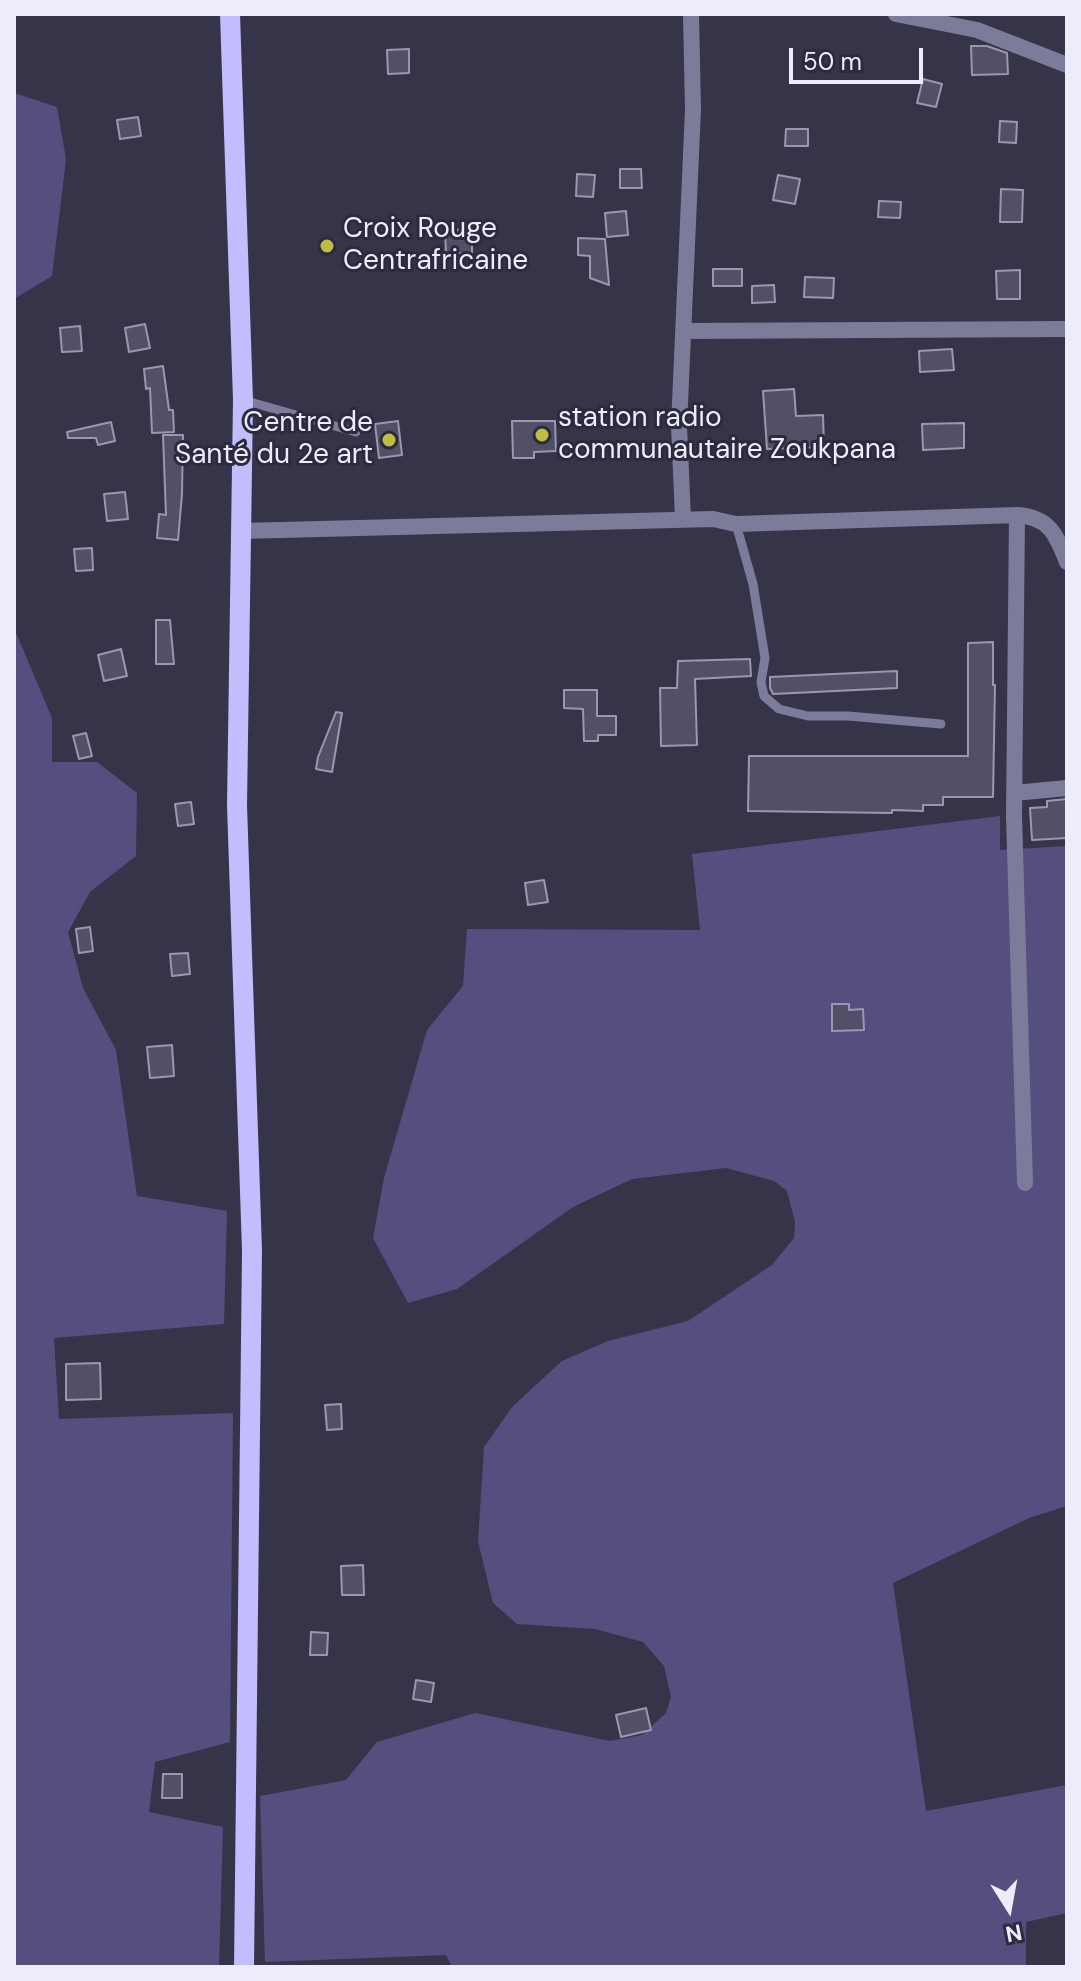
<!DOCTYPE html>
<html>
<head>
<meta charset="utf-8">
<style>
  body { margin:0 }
  #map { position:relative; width:1081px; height:1981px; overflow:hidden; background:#363449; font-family:"DM Sans",sans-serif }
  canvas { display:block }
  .frame { position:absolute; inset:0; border:16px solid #edecfa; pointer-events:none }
  .north { position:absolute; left:969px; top:1869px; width:80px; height:80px; -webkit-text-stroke:6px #2c2a3e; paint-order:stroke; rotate:169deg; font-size:22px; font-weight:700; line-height:32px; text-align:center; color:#edecfa }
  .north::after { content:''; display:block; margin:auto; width:28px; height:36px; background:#edecfa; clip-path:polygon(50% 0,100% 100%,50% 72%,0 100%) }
  .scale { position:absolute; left:789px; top:48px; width:134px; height:36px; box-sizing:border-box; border:4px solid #edecfa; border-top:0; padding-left:10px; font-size:24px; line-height:28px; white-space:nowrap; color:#edecfa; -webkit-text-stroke:6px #2c2a3e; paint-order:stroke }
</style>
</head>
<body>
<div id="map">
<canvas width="1081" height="1981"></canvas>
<div class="frame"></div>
<div class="north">N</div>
<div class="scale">50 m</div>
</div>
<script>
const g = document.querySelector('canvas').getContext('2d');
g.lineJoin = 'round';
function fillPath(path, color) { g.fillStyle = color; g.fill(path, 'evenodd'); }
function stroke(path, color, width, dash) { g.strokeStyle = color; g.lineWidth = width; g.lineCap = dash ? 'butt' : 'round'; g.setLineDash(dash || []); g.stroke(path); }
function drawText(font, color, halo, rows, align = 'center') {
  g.font = font + ' "DM Sans",sans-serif'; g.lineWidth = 6; g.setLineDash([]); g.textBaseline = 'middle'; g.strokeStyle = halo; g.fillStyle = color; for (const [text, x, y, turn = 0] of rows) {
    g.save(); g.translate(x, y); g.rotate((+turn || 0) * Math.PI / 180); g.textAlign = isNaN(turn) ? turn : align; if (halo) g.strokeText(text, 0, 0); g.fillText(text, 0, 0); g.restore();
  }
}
const green = new Path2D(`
  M14,93L57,107L66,159L52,276L14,299Z
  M14,628L52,718V762H97L137,793L136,856L90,892L68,932L83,988L116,1050L137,1196L227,1211L224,1324L54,1338L59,1419L233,1413L230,1742L155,1762L149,1812L223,1827L219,1967H14Z
  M1000,816V850L1067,846V1506L1029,1518L893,1583L926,1811L1067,1785V1913L1026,1922V1967H452L446,1955L265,1962L260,1796L346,1780L377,1742L475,1713L610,1741L642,1735L666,1713L671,1697L664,1666L643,1642L595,1629L517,1624L493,1603L478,1541L484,1447L513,1406L562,1361L608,1341L688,1321L772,1265L794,1238L795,1222L787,1191L774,1181L726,1168L632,1179L573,1207L457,1289L408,1303L373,1238L384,1178L427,1030L463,986L467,929L700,930L692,854Z`);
const building = new Path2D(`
  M971,46H987L1007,53L1008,74L972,75Z
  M409,49V73L388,74L387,50Z
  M923,79L942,84L936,107L917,103Z
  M138,117L141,136L120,139L117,120Z
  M1000,121L1017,122L1016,143L999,142Z
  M786,129H808V146H785Z
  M620,169H641L642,188H620Z
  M577,174L595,175L593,197L576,196Z
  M778,175L800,179L795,204L773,200Z
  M1001,189L1023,190L1022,222H1000Z
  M879,201L901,202L900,218L878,217Z
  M626,211L628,235L607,237L605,213Z
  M472,229V253L446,254L445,230Z
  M578,238L605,239L609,285L590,278V256L578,255Z
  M713,269H742V286H713Z
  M1020,270V299H997L996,271Z
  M805,277L834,278L833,298L804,297Z
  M774,285L775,302L752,303V286Z
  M145,324L150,348L129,352L125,328Z
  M80,326L82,351L62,352L60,328Z
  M952,349L954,370L920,372L919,351Z
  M163,366L169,410H173L174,432L152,433L150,388L146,389L144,369Z
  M794,389L796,416L823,415L824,447L767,449L763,391Z
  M398,421L402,455L379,458L375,424Z
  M512,421H555L556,451L534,452V458H513Z
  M111,422L115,441L98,445L96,438H68L67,432Z
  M964,423V448L923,450L922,424Z
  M163,435H183L182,494L178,540L157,538L159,514L166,515Z
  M125,492L128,519L107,521L104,494Z
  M92,548L93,570L76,571L74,549Z
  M156,620H170L174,664H156Z
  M993,642V685H995L993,797H943V805H923V811L892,810V813L748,811L749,756H968V643Z
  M121,649L127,676L104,681L98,655Z
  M750,659L751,676L695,679L697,745L661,746L660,688H677L678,661Z
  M897,671V688L773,694L770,688V677Z
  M564,690H597V716H616V735H598V741H584L583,709L564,708Z
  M336,712L342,713L332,772L316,769L318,757Z
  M86,733L92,756L79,759L73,736Z
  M1067,799V838L1032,840L1030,808L1047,807V801Z
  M191,802L194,824L178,826L175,804Z
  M544,880L548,902L528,905L525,883Z
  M90,927L93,951L79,953L76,929Z
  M188,953L190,974L172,976L170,954Z
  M832,1004H849V1010L863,1009L864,1030L832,1031Z
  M172,1045L174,1076L150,1078L147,1047Z
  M100,1363L101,1399L66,1400V1364Z
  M341,1404L342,1429L327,1430L325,1405Z
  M363,1565L364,1595H342L341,1566Z
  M311,1632L328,1633L327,1655H310Z
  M416,1680L434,1683L431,1702L413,1699Z
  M646,1708L651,1730L621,1737L616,1715Z
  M163,1774H182V1798H162Z`);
const service = new Path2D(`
  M243,400L356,432
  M736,524L753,584L765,658L761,682L764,696L779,709L808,716H848L941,724`);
const minor = new Path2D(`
  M896,14L977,30L1067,65
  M684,331L1067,329
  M1017,515C1049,517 1056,534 1067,562
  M683,519L679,426L693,109L691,14
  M241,531L713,519L736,524L1017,515L1014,816L1025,1183
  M1014,793L1067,788`);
const primary = new Path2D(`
  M230,14L243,400L237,805L252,1251L244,1967`);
const markers = [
  [327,246,8,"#c0be40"],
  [542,435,8,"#c0be40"],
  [389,440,8,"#c0be40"]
];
const poiNames = [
  ["Croix Rouge",343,230],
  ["Centrafricaine",343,262],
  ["station radio",558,419],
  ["communautaire Zoukpana",558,451],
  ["Centre de",373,424,"right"],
  ["Santé du 2e art",373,456,"right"]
];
fillPath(green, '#554f7f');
fillPath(building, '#525067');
stroke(building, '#9a98b1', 2);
stroke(service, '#7d7b9a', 9);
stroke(minor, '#7d7b9a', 16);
stroke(primary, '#c2bdfd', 20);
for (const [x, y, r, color] of markers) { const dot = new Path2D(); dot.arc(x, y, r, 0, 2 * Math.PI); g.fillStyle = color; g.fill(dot); stroke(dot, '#2c2a3e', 3); }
drawText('28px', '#edecfa', '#2c2a3e', poiNames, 'left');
</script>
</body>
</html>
